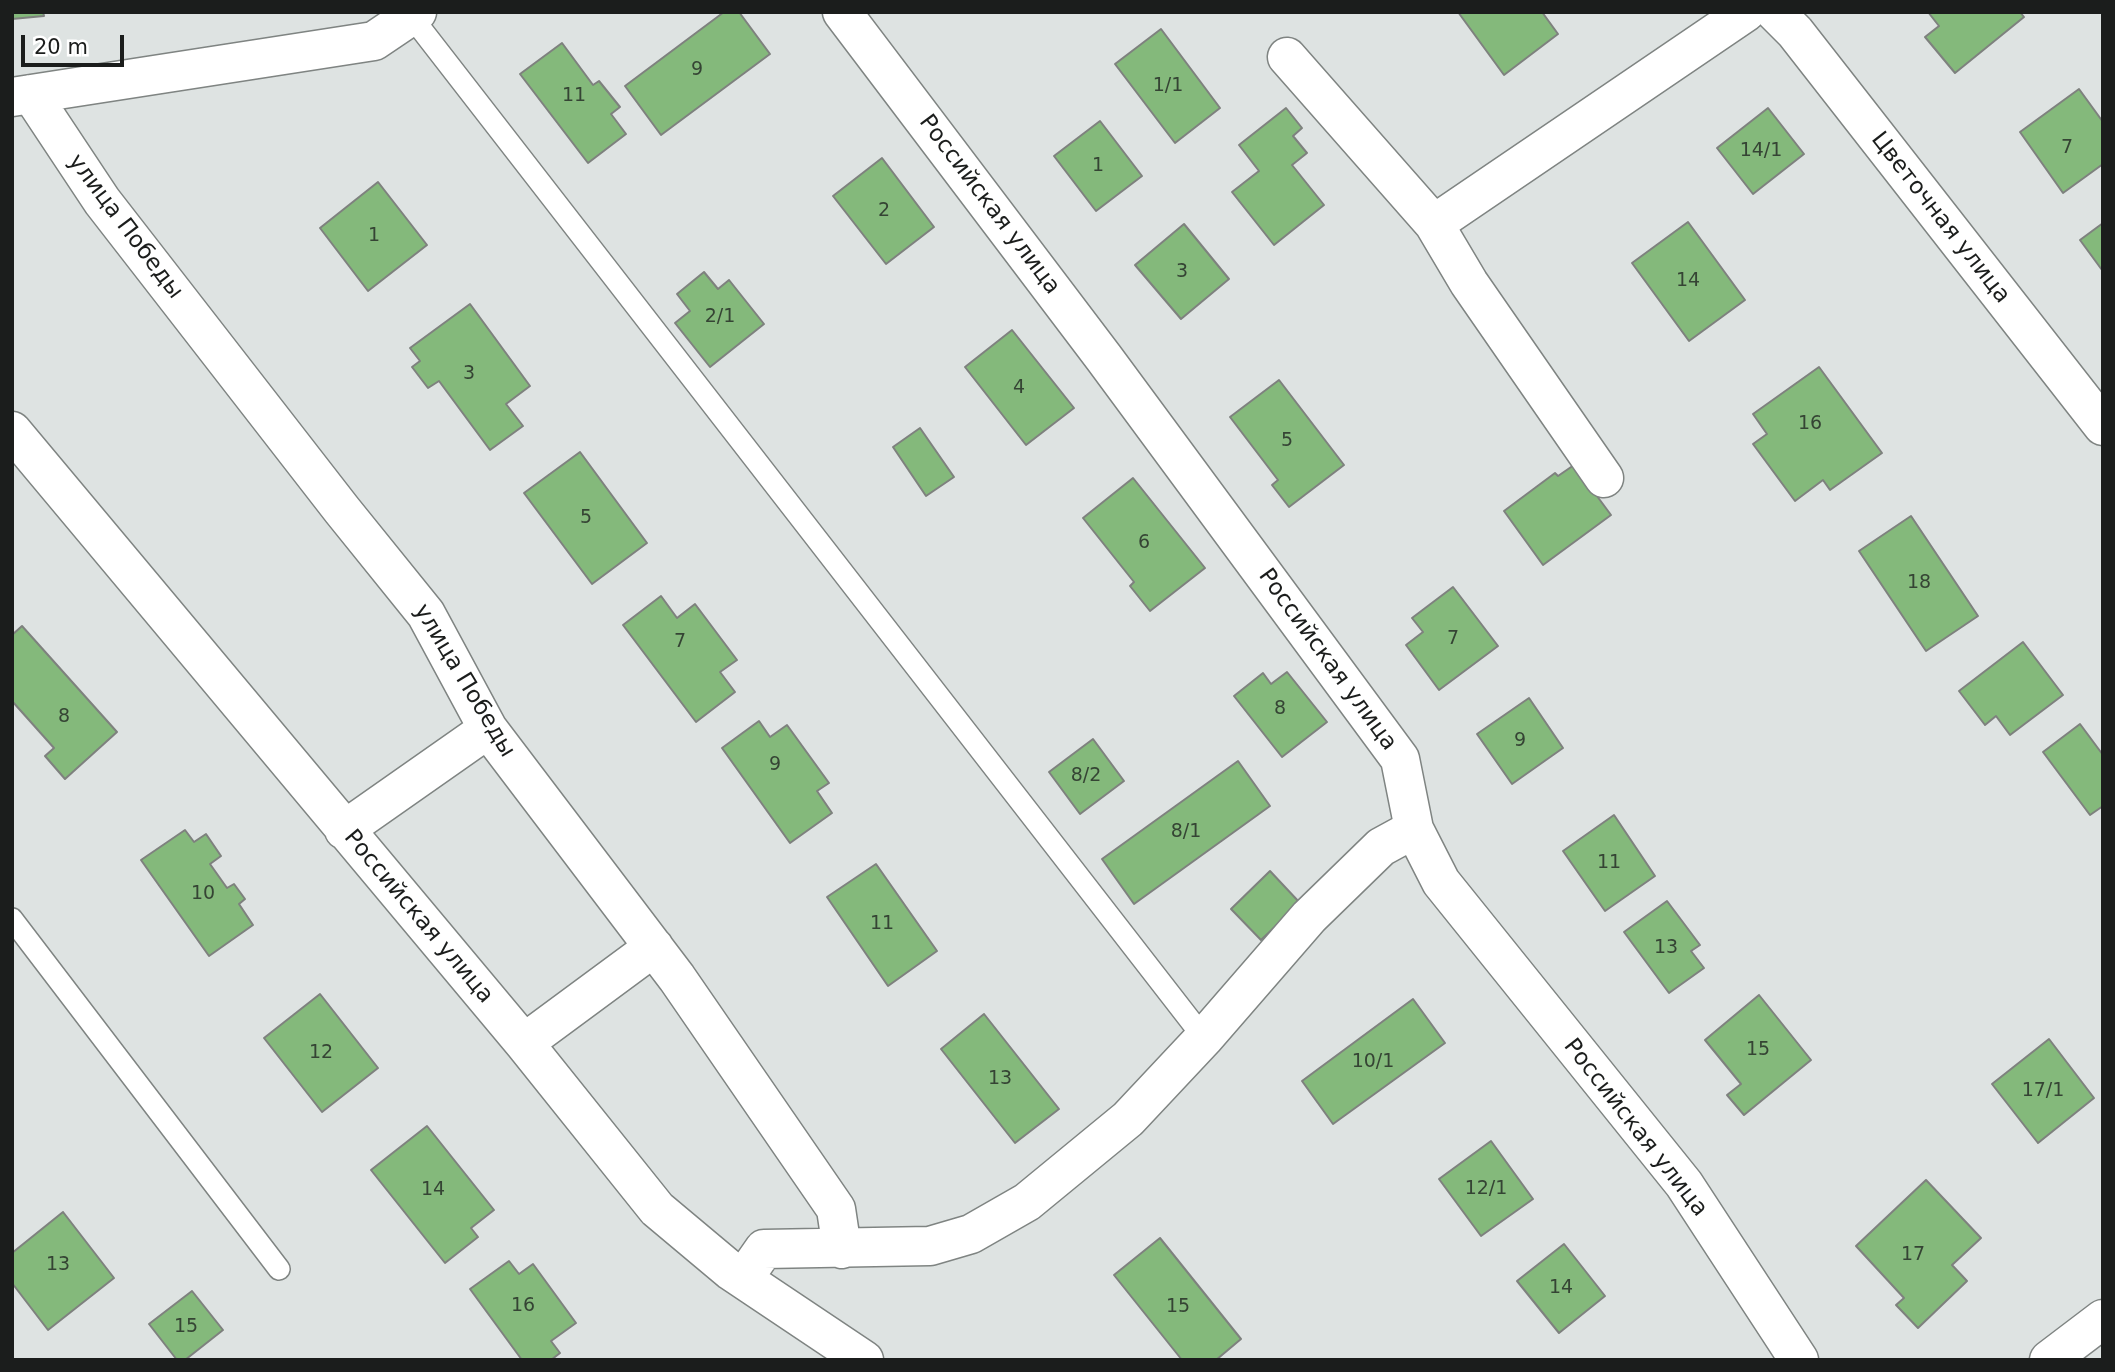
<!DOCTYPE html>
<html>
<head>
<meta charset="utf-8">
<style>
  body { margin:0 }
  #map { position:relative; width:2115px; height:1372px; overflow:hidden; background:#dee3e2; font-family:"DejaVu Sans",sans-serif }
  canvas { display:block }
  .frame { position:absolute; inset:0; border:14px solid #1b1d1c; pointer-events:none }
  .scale { position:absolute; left:21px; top:35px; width:103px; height:32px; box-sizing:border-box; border:4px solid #1b1d1c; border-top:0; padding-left:9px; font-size:21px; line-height:24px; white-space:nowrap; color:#1b1d1c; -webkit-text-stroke:5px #fff; paint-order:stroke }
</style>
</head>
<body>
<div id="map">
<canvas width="2115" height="1372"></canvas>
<div class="frame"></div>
<div class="scale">20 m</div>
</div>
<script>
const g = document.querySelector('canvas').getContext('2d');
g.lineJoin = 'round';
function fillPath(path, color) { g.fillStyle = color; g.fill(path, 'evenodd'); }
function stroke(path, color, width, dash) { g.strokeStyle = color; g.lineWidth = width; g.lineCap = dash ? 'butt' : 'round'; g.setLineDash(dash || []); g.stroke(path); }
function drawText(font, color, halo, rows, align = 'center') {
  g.font = font + ' "DejaVu Sans",sans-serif'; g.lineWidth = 6; g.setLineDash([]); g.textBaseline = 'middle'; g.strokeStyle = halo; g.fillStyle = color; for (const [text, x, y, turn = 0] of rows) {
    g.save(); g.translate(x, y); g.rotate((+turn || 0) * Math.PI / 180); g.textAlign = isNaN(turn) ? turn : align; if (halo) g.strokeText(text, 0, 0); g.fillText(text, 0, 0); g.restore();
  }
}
const building = new Path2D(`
  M12,12H43L44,16L12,19Z
  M724,12H739L770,54L661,135L625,86Z
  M1458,12H1542L1558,34L1504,75Z
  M1928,12H2020L2024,17L1955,73L1925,37L1939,26Z
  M1161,29L1220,108L1175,143L1115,64Z
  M562,43L593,85L599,81L620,107L611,114L626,134L588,163L520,74Z
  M2079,89L2103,122V164L2063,193L2020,132Z
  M1286,108L1302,128L1293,136L1307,153L1292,165L1324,205L1274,245L1232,192L1259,171L1239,145Z
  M1768,108L1804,154L1753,194L1717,148Z
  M1100,121L1142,176L1096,211L1054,156Z
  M882,158L934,227L886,264L833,196Z
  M378,182L427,245L368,291L320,228Z
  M1688,222L1745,300L1689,341L1632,263Z
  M2103,223V270H2102L2080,240Z
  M1184,224L1229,279L1181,319L1135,265Z
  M704,272L718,289L729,280L764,324L710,367L675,323L690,311L677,294Z
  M470,304L530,386L506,404L523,426L490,450L439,381L428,388L412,367L420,361L410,348Z
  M1012,330L1074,408L1026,445L965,367Z
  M1819,367L1882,453L1830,490L1823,480L1795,501L1753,444L1767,434L1753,414Z
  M1279,380L1344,465L1289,507L1272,485L1278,480L1230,417Z
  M920,428L954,477L926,496L893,447Z
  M580,452L647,543L592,584L524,493Z
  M1574,465L1611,515L1543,565L1504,511L1555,473L1558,476Z
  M1133,478L1205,568L1150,611L1130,586L1134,582L1083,518Z
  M1911,516L1978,616L1926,651L1859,551Z
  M1453,587L1498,646L1439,690L1406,645L1423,632L1412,618Z
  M661,596L677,618L695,604L737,660L720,672L735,692L696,722L623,625Z
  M22,626L117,732L65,779L45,756L54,748L12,701V635Z
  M2023,642L2063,695L2010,735L1996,716L1985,725L1959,691Z
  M1287,672L1327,722L1282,757L1234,696L1263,673L1271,684Z
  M1529,698L1563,748L1512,784L1477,734Z
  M759,721L770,737L787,725L829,783L817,791L832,813L790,843L722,748Z
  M2080,724L2103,755V806L2090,815L2043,752Z
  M1093,739L1124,781L1080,814L1049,772Z
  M1238,761L1270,806L1134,904L1102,859Z
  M1614,815L1655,876L1605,911L1563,851Z
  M185,830L194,842L206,834L221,856L210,864L227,888L234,884L245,899L239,904L253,925L209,956L141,860Z
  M876,864L937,951L888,986L827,897Z
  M1270,871L1300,903L1261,940L1231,909Z
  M1667,901L1700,945L1691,951L1704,968L1669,993L1624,932Z
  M320,994L378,1068L322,1112L264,1038Z
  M1759,995L1811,1060L1744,1115L1727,1095L1741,1084L1705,1040Z
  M1413,999L1445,1043L1333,1124L1302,1081Z
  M984,1014L1059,1109L1015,1143L941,1049Z
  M2049,1039L2094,1098L2038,1143L1992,1084Z
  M427,1126L494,1210L471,1228L478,1237L445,1263L371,1170Z
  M1491,1141L1533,1199L1481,1236L1439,1179Z
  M1926,1180L1981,1238L1952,1265L1967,1281L1918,1328L1896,1305L1904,1298L1856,1246Z
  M63,1212L114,1278L48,1330L12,1283V1253Z
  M1160,1238L1241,1339L1216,1360H1182L1114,1275Z
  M1564,1244L1605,1296L1559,1333L1517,1281Z
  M509,1261L519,1274L533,1264L576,1323L551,1341L560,1353L551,1360H522L470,1289Z
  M192,1291L223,1330L185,1360H177L149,1324Z`);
const service = new Path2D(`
  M411,16L1204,1038
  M12,919L279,1269`);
const minor = new Path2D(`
  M842,12L1104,358L1400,759L1414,829L1441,882L1684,1184L1799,1360
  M1775,12L1795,32L2103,426
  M1287,57L1434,224
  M31,94L102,201L342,510L426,614L488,729L677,978L836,1209L842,1249
  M12,97L374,41L417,12
  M12,431L524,1043L657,1209L731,1271L864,1360
  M1604,478L1469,283L1434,224L1746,12
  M344,830L488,729
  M524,1043L654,947
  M743,1279L764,1249L930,1246L971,1234L1027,1202L1128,1119L1204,1038L1309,917L1381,847L1414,829
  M2049,1360L2103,1319`);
const numberNames = [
  ["9",697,70],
  ["1/1",1168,86],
  ["11",574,96],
  ["7",2067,148],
  ["14/1",1761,151],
  ["1",1098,166],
  ["2",884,211],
  ["1",374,236],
  ["3",1182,272],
  ["14",1688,281],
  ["2/1",720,317],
  ["3",469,374],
  ["4",1019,388],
  ["16",1810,424],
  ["5",1287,441],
  ["5",586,518],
  ["6",1144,543],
  ["18",1919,583],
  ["7",1453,639],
  ["7",680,642],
  ["8",1280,709],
  ["8",64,717],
  ["9",1520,741],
  ["9",775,765],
  ["8/2",1086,776],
  ["8/1",1186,832],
  ["11",1609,863],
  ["10",203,894],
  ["11",882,924],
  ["13",1666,948],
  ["15",1758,1050],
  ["12",321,1053],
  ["10/1",1373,1062],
  ["13",1000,1079],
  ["17/1",2043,1091],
  ["12/1",1486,1189],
  ["14",433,1190],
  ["17",1913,1255],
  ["13",58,1265],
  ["14",1561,1288],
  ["16",523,1306],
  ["15",1178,1307],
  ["15",186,1327]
];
const streetNames = [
  ["Российская улица",989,205,53],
  ["Цветочная улица",1940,218,52],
  ["улица Победы",125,227,53],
  ["Российская улица",1327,660,54],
  ["улица Победы",464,681,59],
  ["Российская улица",418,917,50],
  ["Российская улица",1635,1128,52]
];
fillPath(building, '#84b97b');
stroke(building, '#7e817e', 2);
stroke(service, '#7f8482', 24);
stroke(minor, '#7f8482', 41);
stroke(service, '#fff', 21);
stroke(minor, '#fff', 38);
drawText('19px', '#354434', null, numberNames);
drawText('23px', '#1b1d1c', '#fff', streetNames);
</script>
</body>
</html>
